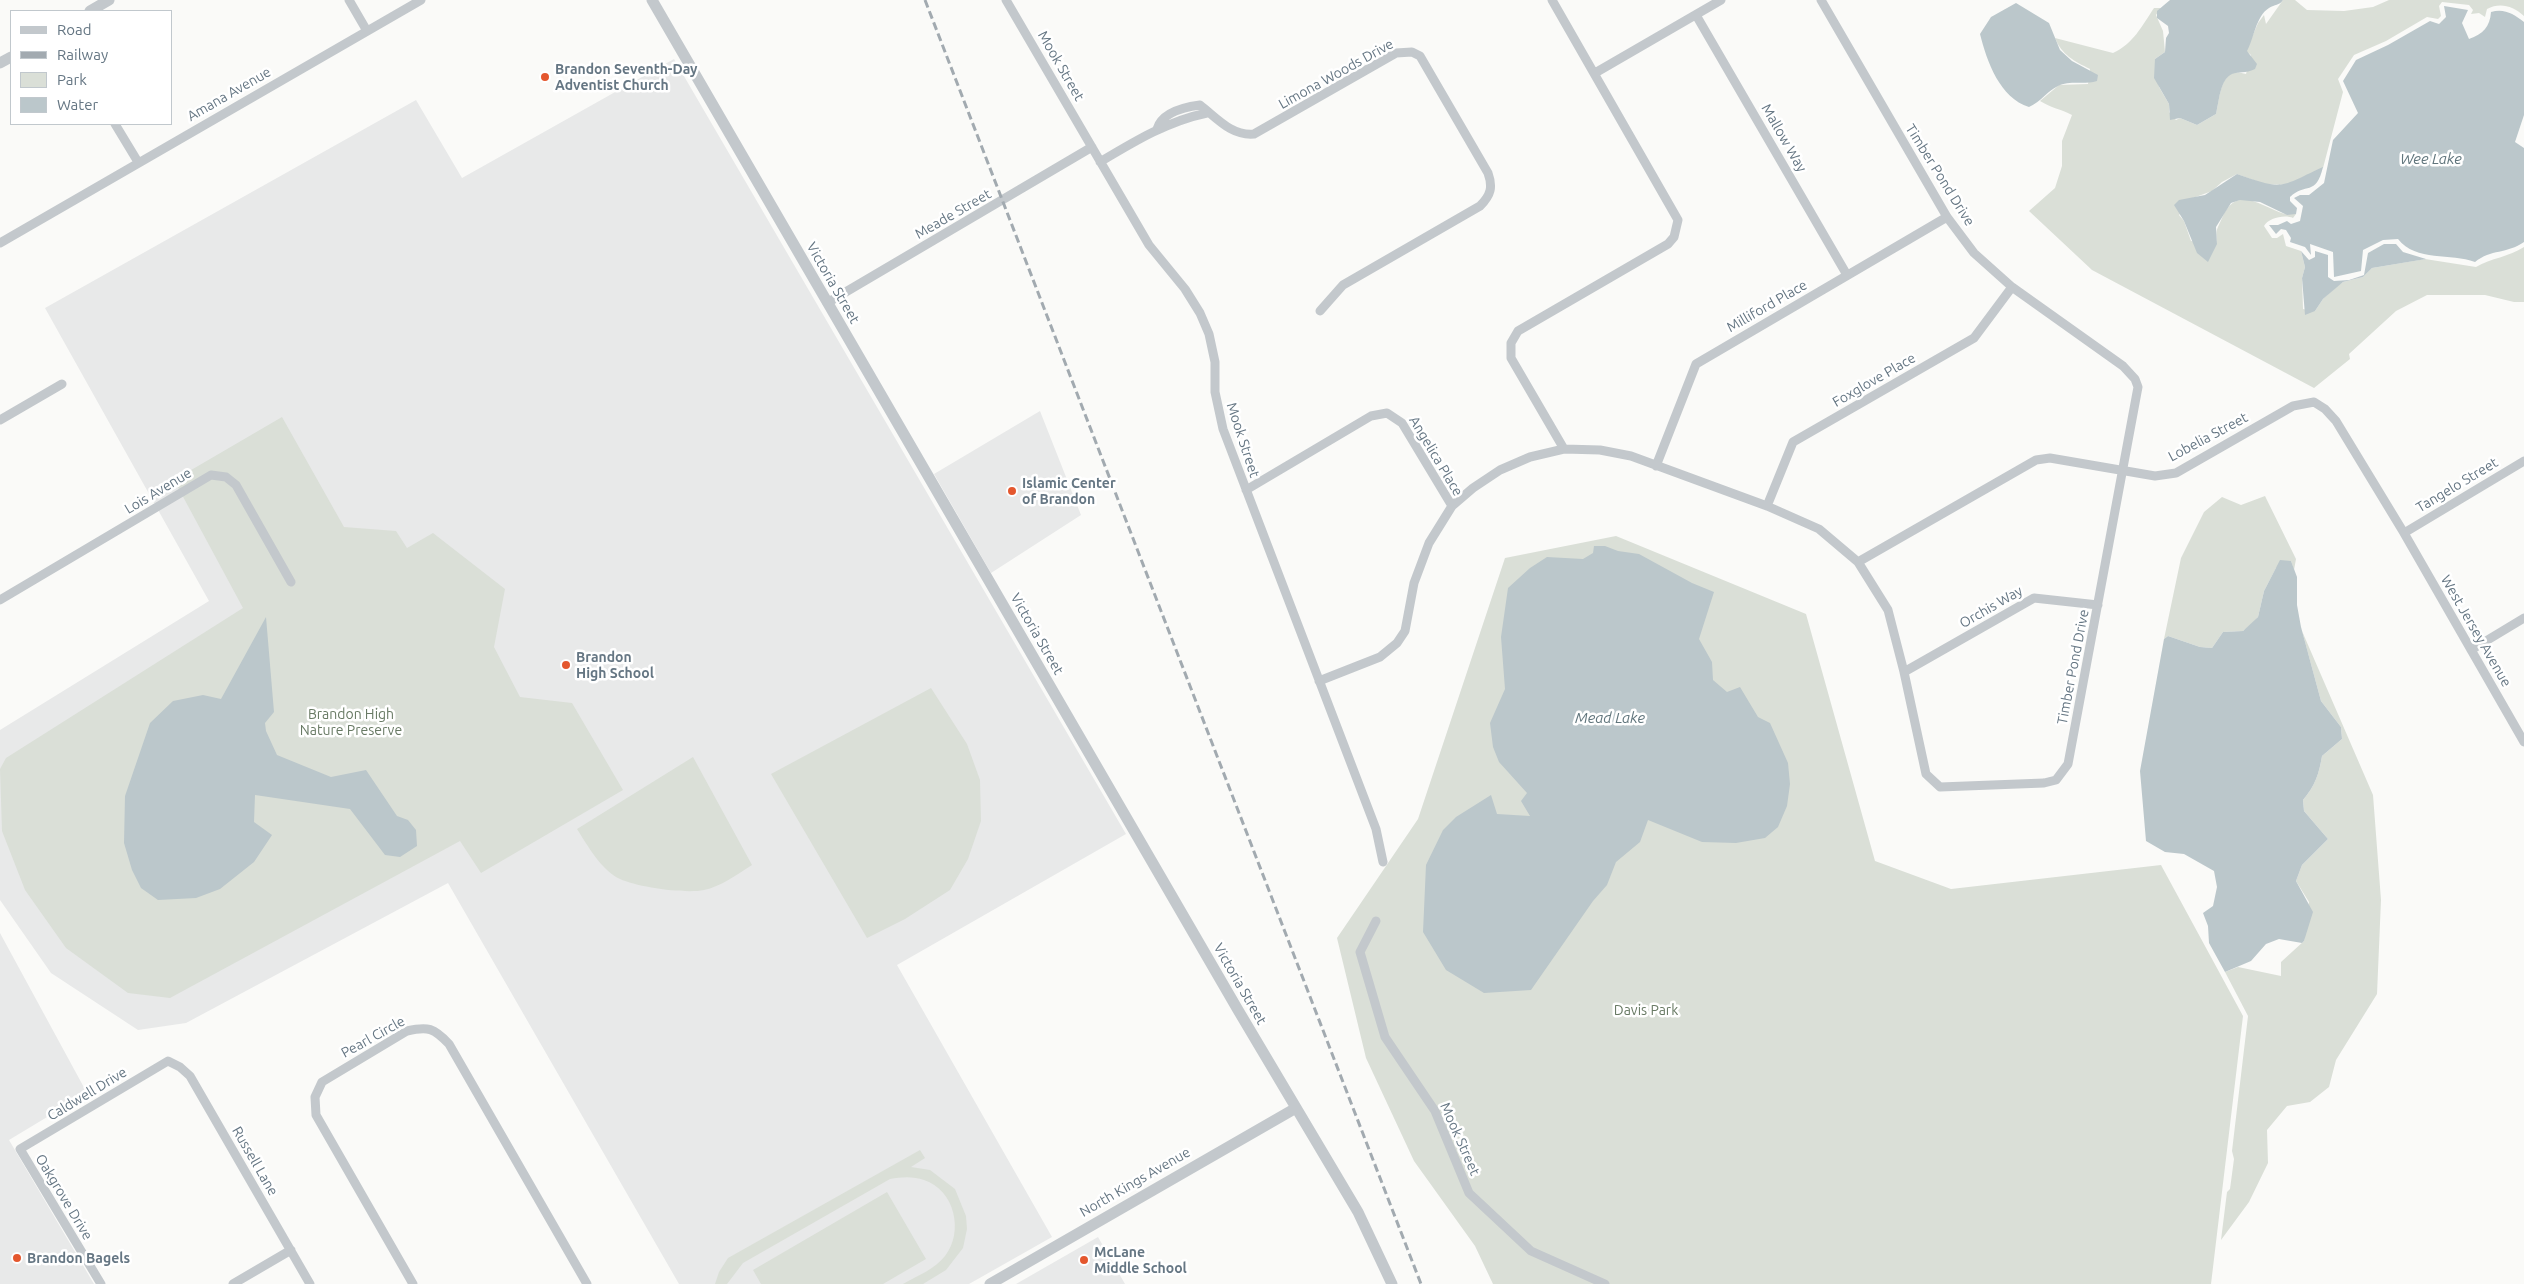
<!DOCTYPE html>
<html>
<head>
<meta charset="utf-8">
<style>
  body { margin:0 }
  #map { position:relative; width:2524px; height:1284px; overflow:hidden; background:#fafaf8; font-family:Ubuntu,sans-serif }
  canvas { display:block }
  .legend { position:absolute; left:10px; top:10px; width:162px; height:115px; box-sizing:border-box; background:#fff; border:1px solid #c1c8cd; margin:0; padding:6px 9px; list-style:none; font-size:15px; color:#657683 }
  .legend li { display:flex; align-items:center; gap:10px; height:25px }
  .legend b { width:25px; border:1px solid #c1c8cd }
</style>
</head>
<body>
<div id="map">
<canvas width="2524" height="1284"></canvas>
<ul class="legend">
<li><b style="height:6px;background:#c3c8cc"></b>Road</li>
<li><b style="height:6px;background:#a2aab0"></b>Railway</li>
<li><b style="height:14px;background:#dadfd7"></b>Park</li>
<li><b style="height:14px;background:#bbc7cb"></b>Water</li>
</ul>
</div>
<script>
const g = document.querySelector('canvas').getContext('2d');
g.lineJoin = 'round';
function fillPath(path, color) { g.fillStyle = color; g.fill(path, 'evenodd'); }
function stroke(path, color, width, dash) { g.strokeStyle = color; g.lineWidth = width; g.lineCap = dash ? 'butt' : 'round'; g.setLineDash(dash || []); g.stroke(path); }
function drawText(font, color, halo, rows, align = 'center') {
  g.font = font + ' Ubuntu,sans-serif'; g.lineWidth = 5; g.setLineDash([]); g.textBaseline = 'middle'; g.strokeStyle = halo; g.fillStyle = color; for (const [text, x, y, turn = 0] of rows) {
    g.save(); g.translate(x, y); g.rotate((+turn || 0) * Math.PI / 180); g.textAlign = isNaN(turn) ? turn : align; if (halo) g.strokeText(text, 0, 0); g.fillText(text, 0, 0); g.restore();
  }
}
const built = new Path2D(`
  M674,59L1126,834L897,965L1052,1237L969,1284H679L448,883L186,1023L138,1030L51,973L0,900V730L209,601L45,308L416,100L462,178Z
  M1040,411L1081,515L991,573L934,474Z
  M0,933L87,1093L9,1140L94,1284H0Z
  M1098,1237L1125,1284H1016Z`);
const green = new Path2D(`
  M2283,0H2295L2307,10L2344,11L2373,7L2389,0H2524V16C2513,6 2500,2 2487,9L2485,17L2479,13L2471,14L2473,10L2469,5L2442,2L2439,6L2441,16L2438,19L2427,17L2386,41L2354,55L2338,79L2343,92L2323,168L2286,185L2264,184L2237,174L2222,182L2212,191L2193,198L2179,215L2184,221L2191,241L2217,244C2216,228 2216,232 2222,218C2237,183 2261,207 2285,214C2289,215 2292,213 2296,214L2293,218C2285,214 2268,218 2264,226L2272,238H2277L2283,234L2286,246L2301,251L2305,267L2302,278L2303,309L2315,311L2323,299L2337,286L2343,282L2363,277L2372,268L2425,259L2476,267C2491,258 2509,257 2524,247V302H2514L2485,295H2427L2396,311L2349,354L2350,359L2314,388L2092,270L2029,211L2055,188L2062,166V141L2072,115C2061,109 2051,108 2040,101L2059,85L2088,84L2090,69C2074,61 2062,55 2055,38L2113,53C2133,44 2142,26 2154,8H2161L2156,15L2163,31L2165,52L2155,59L2159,87L2169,104V112L2176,120L2180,118L2197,125L2216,114C2219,102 2220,77 2233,73C2237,72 2242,73 2246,74L2251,55L2246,51L2258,23L2264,15L2266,24Z
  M282,417L344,527L396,531L407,548L433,533L505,589L494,647L520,697L572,703L623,790L481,873L460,841L170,998L128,993L66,948L25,890L2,831L0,769L6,758L243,608L174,480Z
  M2265,496L2296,559L2294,570L2291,561L2276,568L2264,591L2258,617L2251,625L2243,631L2223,632L2212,648L2200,647L2168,636L2164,639L2181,558L2204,512L2222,497L2241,505Z
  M1616,536L1806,614L1875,861L1951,889L2161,865L2243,1016L2211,1284H1493L1475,1246L1414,1161L1366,1058L1337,938L1418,819L1505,558Z
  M2302,631L2373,795L2381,900L2377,994L2336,1060L2329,1087L2310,1102L2287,1106L2267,1130L2268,1163L2249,1202L2221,1240L2227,1192L2230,1189L2234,1159L2232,1151L2248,1016L2225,972L2238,967L2281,976V962L2304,941L2309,902L2296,881L2302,865L2328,839L2304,811L2303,800C2315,786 2319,774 2322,756L2342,739L2341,727L2321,701Z
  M931,688L967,744L980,780L981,821L968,859L950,890L905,919L867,938L771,774Z
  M693,757L752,865C738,874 720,887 704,890C685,894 637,887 620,879C601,870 588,846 577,829Z
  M920,1150L925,1158L911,1167L930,1170L955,1189L966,1216L967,1229L963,1248L946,1270L923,1284H903C917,1276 935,1269 945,1256C964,1232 955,1190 924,1180C913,1176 901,1177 890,1179L743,1263L727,1284H715L719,1272L728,1258Z
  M887,1192L926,1259L883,1284H761L753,1270Z`);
const water = new Path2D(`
  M2170,0H2283C2279,6 2275,4 2269,8C2256,16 2254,38 2247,51L2257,64L2255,69C2245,74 2239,71 2232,74C2220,79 2219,102 2216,114L2197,125L2180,118L2170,120L2169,104L2154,78L2155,59L2165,52L2166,38L2169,33L2168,26L2157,18V11Z
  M2016,3L2049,23L2060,50L2072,61L2098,75L2097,81C2085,85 2069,80 2058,86C2047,91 2041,102 2029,107C2000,98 1987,62 1980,34L1991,17Z
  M2444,6L2468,10L2462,23L2469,39C2483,34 2490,27 2491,12C2504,8 2514,14 2524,22V115L2515,142L2524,148V242C2507,254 2491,249 2475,262C2451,253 2416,262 2398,239L2383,240L2363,250L2361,271L2334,277L2333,252L2310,244L2311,255L2305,247L2290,242L2291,238L2286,230L2281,229L2276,234L2269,225H2278L2287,221L2291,224L2300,221L2303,206L2294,198L2300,195H2309L2324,183L2333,140L2358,113L2343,81L2356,60L2388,45L2430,21L2439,24L2446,17Z
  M2323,167C2316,197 2305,182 2290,197V201L2297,208L2296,214L2287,215L2260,202L2240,200L2231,203L2216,227L2217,244L2208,262L2197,253L2184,221L2174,205L2179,200L2205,195L2237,174C2285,191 2279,187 2323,167Z
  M2384,244H2396L2403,252L2426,259L2372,268L2363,277L2343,282L2323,299L2315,311L2305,315L2302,278L2305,267L2301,251L2309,260L2315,257V251L2328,255V277L2334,281L2349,280L2364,275L2368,253Z
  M1594,546H1605L1618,551L1639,554L1692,583L1714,592L1699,639L1712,662L1713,680L1727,692L1740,687L1758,717L1770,723L1788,763L1790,784L1787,806L1778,827L1765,838L1736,843L1702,842L1648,820L1640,842L1616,862L1607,885L1593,901L1531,990L1484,993L1446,970L1423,932L1426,865L1443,830L1456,817L1491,795L1497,814L1530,816L1521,801L1527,793L1499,762L1493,747L1490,723L1505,689L1501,637L1508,588L1530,568L1547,557L1583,559L1593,553Z
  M2280,560L2291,561L2297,577V605L2301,627L2321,701L2341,727L2342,739L2322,756C2319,774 2315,786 2303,800L2304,811L2328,839L2302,865L2296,881L2313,912L2304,941L2302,943L2279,939L2266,944L2251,961L2225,972L2209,943L2208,926L2203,913L2213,906L2217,887L2214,871L2184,854L2165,852L2146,841L2140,771L2164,639L2168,636L2200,647L2212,648L2223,632L2243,631L2258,617L2264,591Z
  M266,617L274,712L265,723L266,731L277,755L331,777L366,770L397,816L408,820L416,830L417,846L400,857L385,855L350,809L255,795L254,822L272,835L254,862L220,889L196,898L158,900L141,888L132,870L124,843L125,796L150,723L173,701L203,695L221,699Z`);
const minor = new Path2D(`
  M349,0L367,31
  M1006,0L1149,245L1185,289L1200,313L1209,334L1215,362V392L1223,429L1376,829L1383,862
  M1552,0L1678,220L1674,237L1668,244L1518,331L1511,343V358L1564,449
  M1696,15L1847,275
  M1595,73L1721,0
  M115,124L138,162
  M1157,129C1162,112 1185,107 1200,105C1217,118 1231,136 1254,134L1396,53L1412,52L1420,56L1488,173C1493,187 1491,195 1480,206L1343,285L1320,311
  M1100,162C1135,141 1168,121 1207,113
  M0,243L421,0
  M827,303L1092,147
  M0,420L62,384
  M1656,466L1696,364L1947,217
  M1246,490L1371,416L1387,413L1402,423L1452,506
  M1767,506L1793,442L1974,338L2012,287
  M2404,533L2524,461
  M1858,562L2036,460L2050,458L2155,476L2176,473L2293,406L2314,402L2325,409L2336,421L2404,533L2524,742
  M0,600L211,475L226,477L236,485L291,582
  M2471,650L2524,618
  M1904,672L2034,598L2098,605
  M1319,681L1380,657L1397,643L1405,631L1414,583L1429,543L1452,506L1473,488L1500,470L1530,457L1564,449L1600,450L1631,456L1767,506L1819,529L1858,562L1888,610L1904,672L1926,774L1940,787L2044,783L2056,780L2068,764L2138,387L2135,379L2123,366L2012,287L1974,253L1947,217L1821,0
  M1376,921L1360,952L1385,1037L1435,1111L1469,1193L1531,1251L1605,1284
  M101,1284L20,1149L168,1061L180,1067L190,1076L310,1284
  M233,1284L291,1250
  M413,1284L316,1115L315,1097L322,1082L407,1031C428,1026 434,1028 449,1044L587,1284`);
const tertiary = new Path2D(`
  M652,0L1238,1010L1358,1212L1392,1284
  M90,11L109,0
  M0,63L11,57
  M990,1284L1296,1108`);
const rail = new Path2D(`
  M925,0L1421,1284`);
const markers = [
  [545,77,5,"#e4572e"],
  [1012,491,5,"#e4572e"],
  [566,665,5,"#e4572e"],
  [17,1258,5,"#e4572e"],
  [1084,1260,5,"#e4572e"]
];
const streetNames = [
  ["Mook Street",1061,66,60],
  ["Limona Woods Drive",1336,74,-29],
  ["Amana Avenue",229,94,-30],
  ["Mallow Way",1784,138,60],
  ["Timber Pond Drive",1940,175,58],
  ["Meade Street",953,214,-30],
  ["Victoria Street",833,283,60],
  ["Milliford Place",1767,306,-30],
  ["Foxglove Place",1874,380,-30],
  ["Lobelia Street",2208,437,-28],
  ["Mook Street",1243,440,72],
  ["Angelica Place",1436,456,59],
  ["Tangelo Street",2457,485,-31],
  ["Lois Avenue",158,491,-31],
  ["Orchis Way",1991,607,-30],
  ["West Jersey Avenue",2476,631,60],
  ["Victoria Street",1037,634,60],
  ["Timber Pond Drive",2073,667,-79],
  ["Victoria Street",1240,984,60],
  ["Pearl Circle",373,1037,-29],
  ["Caldwell Drive",87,1094,-31],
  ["Mook Street",1460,1139,66],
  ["Russell Lane",255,1161,60],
  ["North Kings Avenue",1135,1182,-30],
  ["Oakgrove Drive",64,1197,59]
];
const poiNames = [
  ["Brandon Seventh-Day",555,69],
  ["Adventist Church",555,85],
  ["Islamic Center",1022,483],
  ["of Brandon",1022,499],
  ["Brandon",576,657],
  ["High School",576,673],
  ["McLane",1094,1252],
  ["Middle School",1094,1268],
  ["Brandon Bagels",27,1258]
];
const parkNames = [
  ["Brandon High",351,714],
  ["Nature Preserve",351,730],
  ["Davis Park",1646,1010]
];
const waterNames = [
  ["Wee Lake",2431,159],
  ["Mead Lake",1610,718]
];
fillPath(built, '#e8e9e9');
fillPath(green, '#dadfd7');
fillPath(water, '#bbc7cb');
stroke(minor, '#c3c8cc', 9);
stroke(tertiary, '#c3c8cc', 11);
stroke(rail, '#a2aab0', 3, [8, 4]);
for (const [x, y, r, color] of markers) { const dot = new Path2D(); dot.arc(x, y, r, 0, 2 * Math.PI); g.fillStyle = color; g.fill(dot); stroke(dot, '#fff', 2); }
drawText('14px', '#657683', '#fff', streetNames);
drawText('bold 14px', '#657683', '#fff', poiNames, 'left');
drawText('14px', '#687a64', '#fff', parkNames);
drawText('italic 15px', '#60757c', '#fff', waterNames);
</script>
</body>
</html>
